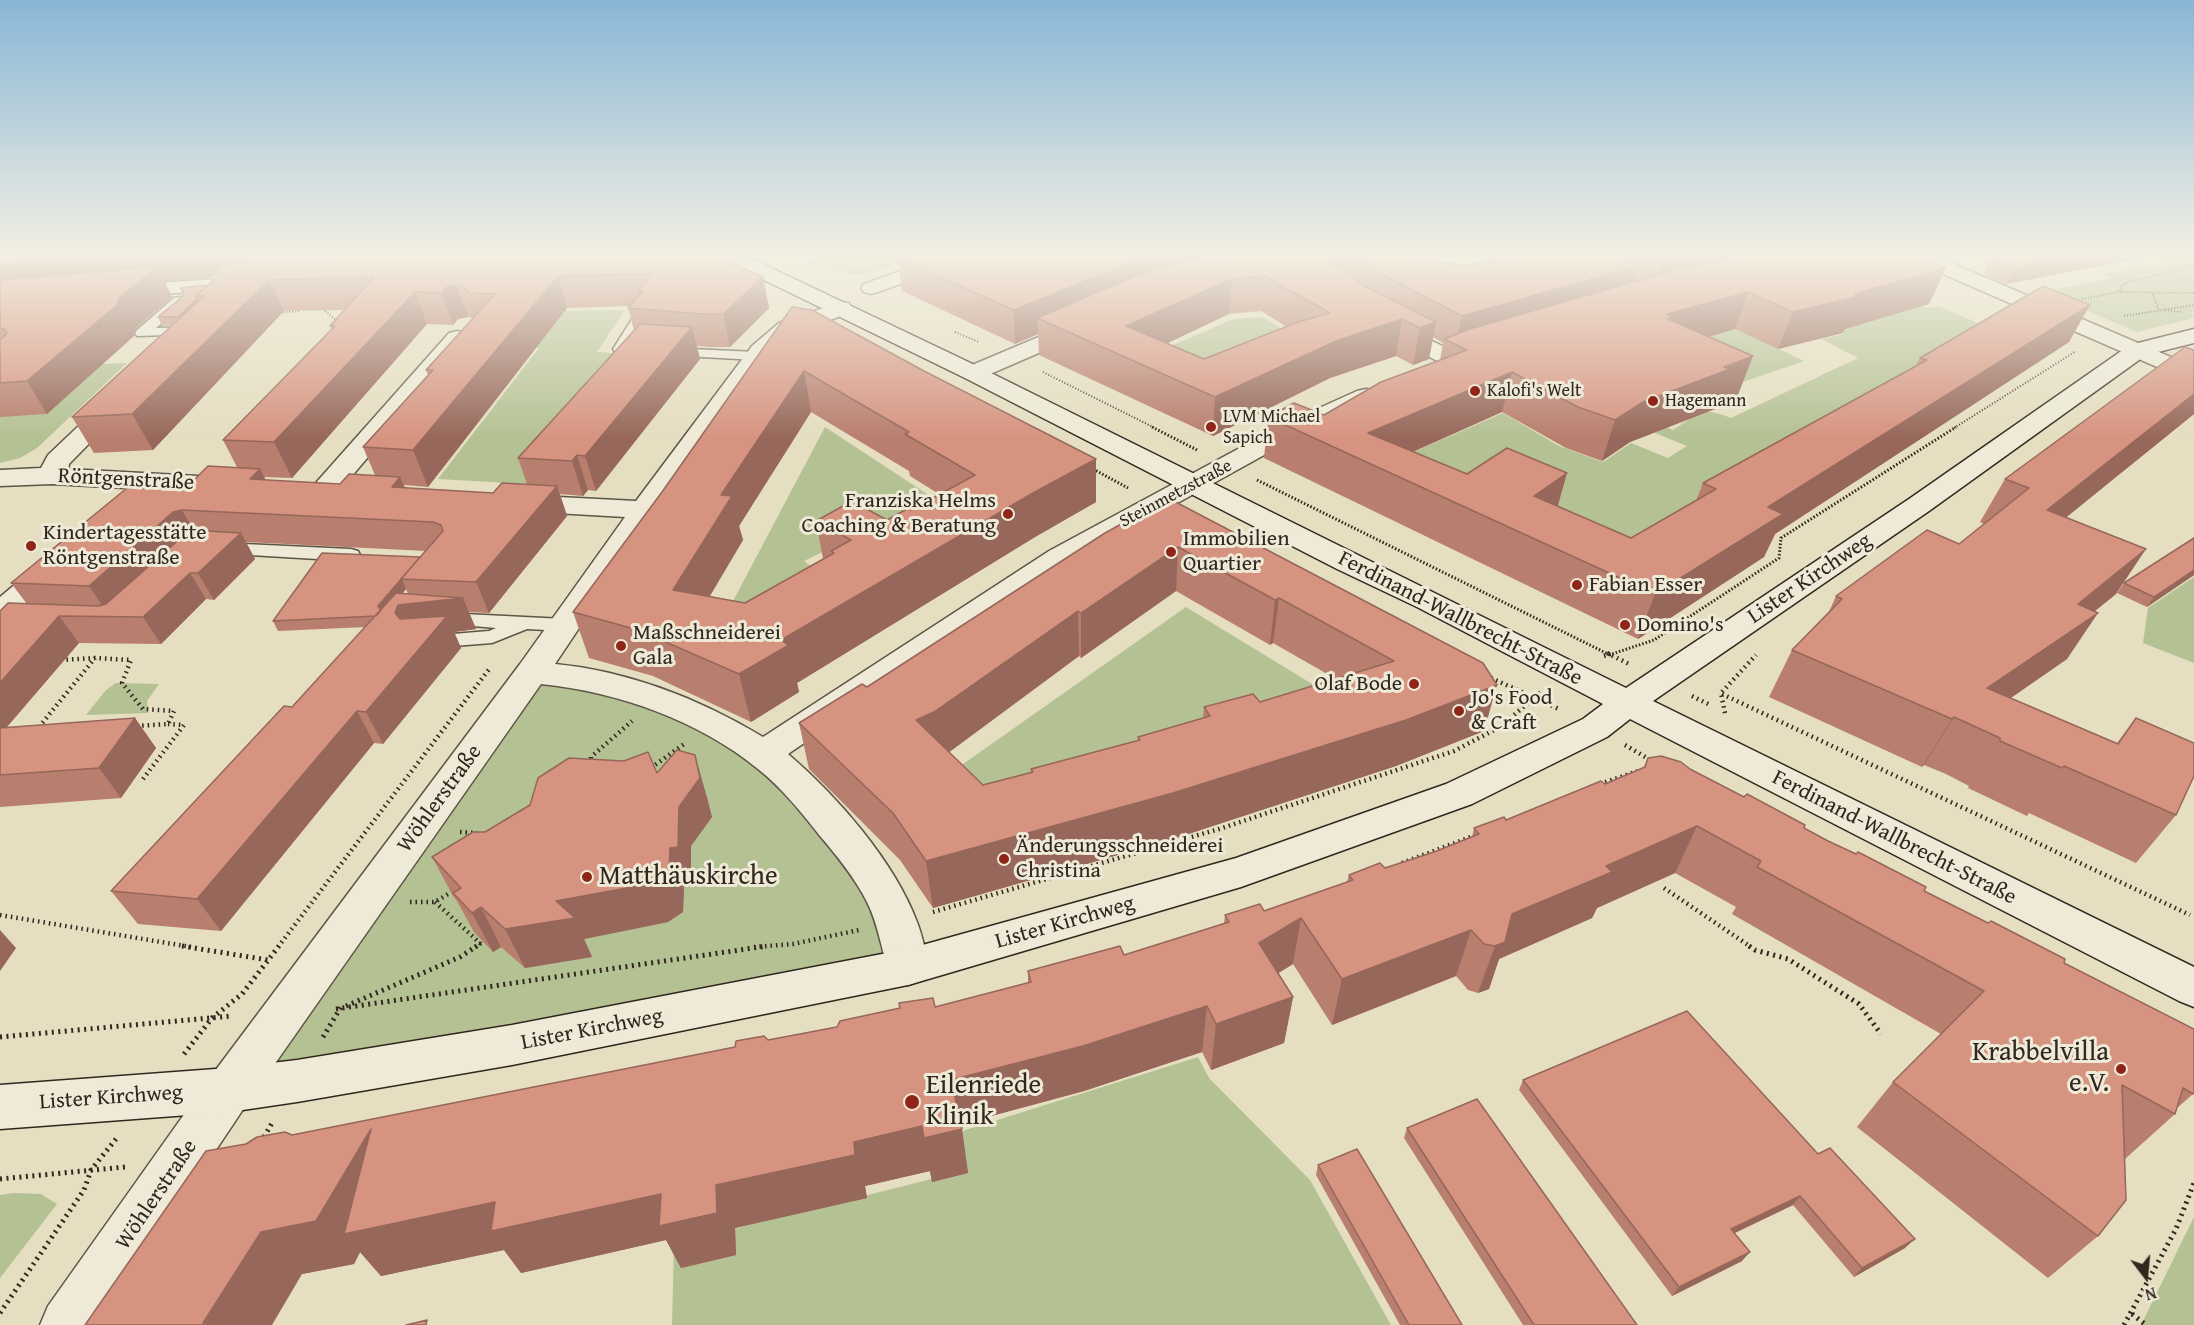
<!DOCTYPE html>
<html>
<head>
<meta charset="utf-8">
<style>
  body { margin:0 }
  #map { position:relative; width:2194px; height:1325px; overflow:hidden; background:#e5dec1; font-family:"Gentium Book Plus",serif }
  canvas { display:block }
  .north { position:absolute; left:2116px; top:1247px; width:60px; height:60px; -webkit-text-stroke:4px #eeead7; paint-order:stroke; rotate:164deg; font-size:16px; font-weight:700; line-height:24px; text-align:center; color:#31271e }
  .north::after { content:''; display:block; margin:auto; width:21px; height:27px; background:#31271e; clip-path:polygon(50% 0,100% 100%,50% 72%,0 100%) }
</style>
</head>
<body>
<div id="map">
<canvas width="2194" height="1325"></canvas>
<div class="north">N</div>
</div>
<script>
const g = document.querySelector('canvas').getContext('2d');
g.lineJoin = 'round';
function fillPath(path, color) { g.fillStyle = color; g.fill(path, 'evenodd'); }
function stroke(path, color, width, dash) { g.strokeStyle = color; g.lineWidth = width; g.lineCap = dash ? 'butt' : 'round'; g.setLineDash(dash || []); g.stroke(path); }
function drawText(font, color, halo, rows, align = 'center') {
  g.font = font + ' "Gentium Book Plus",serif'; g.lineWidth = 6; g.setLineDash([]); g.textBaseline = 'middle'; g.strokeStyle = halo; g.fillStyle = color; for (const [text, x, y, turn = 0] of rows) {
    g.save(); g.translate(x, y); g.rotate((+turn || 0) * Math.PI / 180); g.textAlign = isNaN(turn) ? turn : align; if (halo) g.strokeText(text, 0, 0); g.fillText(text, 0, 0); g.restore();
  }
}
const green = new Path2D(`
  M835,253H923C902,261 873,277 850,274C838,272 826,265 815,260Z
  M2175,253H2194V311L2192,312L2194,318L2137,332L2042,292L2111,278L2102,274L2166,263Z
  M1919,305L1928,308L1939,306L1998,332L1608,584L1395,460L1503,413L1559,446L1603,462L1631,443L1668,458L1687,446L1650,431L1660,424L1673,430C1699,413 1701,406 1731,418L1858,358L1822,339L1845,334L1840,331L1847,329L1835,323Z
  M625,310L597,352L644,355L526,484L438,479L539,348L524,347L553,311Z
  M1263,317L1311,347L1203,392L1132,363L1233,319Z
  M1754,323L1772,346L1804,361L1734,385L1661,350Z
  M127,363L37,448L20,458L0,463V417L102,364Z
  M825,427L956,513L859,534L804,561L830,581L722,622Z
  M2194,577V663L2143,643L2148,608Z
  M1186,607L1340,701L1014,803L956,769Z
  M532,672L642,692L816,803L908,967L229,1090Z
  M116,683L159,684L147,701L148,713L86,715L106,690Z
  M1198,1057L1209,1078L1310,1180L1391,1325H672L674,1244L963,1171L956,1133Z
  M14,1193L41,1194L57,1204L0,1278V1195Z
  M2194,1217V1325H2141Z`);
const pathFar3 = new Path2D(`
  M870,261L875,253
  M806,265L840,253
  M2119,291L2125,283L2193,266L2194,263
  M2153,294L2158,309
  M2082,299L2119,292L2194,293
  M323,309L334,319L340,318
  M2165,310L2181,312
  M283,312L301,311
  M2124,316L2194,305
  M955,332L979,342
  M1043,372L1155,428
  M1954,428L2076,351`);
const pathFar2 = new Path2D(`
  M1152,427L1197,450
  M1093,469L1128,488
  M1257,480L1610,655
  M1609,655L1654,640L1779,558L1781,538L1956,427`);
const pathFar1 = new Path2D(`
  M1607,653L1629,664
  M1604,656L1613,653
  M61,660L95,658L131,660L122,683L143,709L174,711L168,724L136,726
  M1491,678L1561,710
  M1722,694L2190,915
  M1692,696L1710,705
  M1725,713L1721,693L1756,655
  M39,727L95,658
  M1625,745L1652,761
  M591,764V757L632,721
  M651,768L684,744
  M143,779L184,725L168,724
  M1600,784L1641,770
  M460,832L477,833
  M1402,863L1476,835
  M1664,888L1751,947
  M410,902H435L453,891
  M435,902L481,944
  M933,912L1219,829L1454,751L1500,727L1542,691
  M0,915L191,947
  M278,947L490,668
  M475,947L483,942
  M754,947L793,944L859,930`);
const path = new Path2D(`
  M182,946L268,960
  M1749,946L1755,950L1788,959L1859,1004L1881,1034
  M346,1006L460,957L477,946
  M336,1009L767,946
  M0,1037L232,1016
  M323,1037L341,1007
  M184,1054L212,1018L242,994L279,946
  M264,1137L272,1123
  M0,1179L125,1167
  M0,1313L84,1190L91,1170L116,1139
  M2132,1314L2146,1325
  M2124,1325L2176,1229L2194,1183`);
const lane = new Path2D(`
  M179,297L184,298L186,301L184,304L156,328L192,327L197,328L199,331L197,334L137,336L135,333L137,330L174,298Z
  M642,310L649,314L630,345L640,347L642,350L635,354L615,352L613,349L637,311Z
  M670,348L756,352L763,356L756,360L665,355L663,352Z
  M223,543L351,549L358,551L360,555L358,559L351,561L216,553L214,549L216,545Z
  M445,613L564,619L571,621L574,625L571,629L564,631L527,629L492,643L428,648L421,647L418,642L421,637L428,636L489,631L496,628L438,623L435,619L438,615Z`);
const street = new Path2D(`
  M950,253H979L976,257L878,292L871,294L864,292L861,288L864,284Z
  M1901,253H1928L2194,367V383L1904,257Z
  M251,277L258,279L261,283L258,287L123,297L116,295L113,291L116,287L123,285Z
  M841,302L849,303L852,308L849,313L795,333L768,356L656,513L555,664C628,671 700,699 763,737L1049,551L1286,423L1357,391L1366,389L1375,391L1378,396L1375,401L1304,433L1069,563L788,754C838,797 894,861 917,922C923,937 925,952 930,967L923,980L908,985L893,980C881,955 880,927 867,902C855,878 837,856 820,836C801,812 782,788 758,769C698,720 618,692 541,684L246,1105L99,1325H40L48,1306L212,1075L520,664L625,517L520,511L510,509L506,503L510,497L520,495L636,501L752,346L779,323Z
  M1079,320L1087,322L1090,327L1087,332L981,378L973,380L965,378L961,373L965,368Z
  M1391,321L1461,355L1465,360L1461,365L1453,367L1445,365L1383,333L1380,328L1383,323Z
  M457,331L465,333L468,338L465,343L334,497L324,499L314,497L310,491L314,485L449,333Z
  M116,397L125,399L128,404L69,464L68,469L235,478L245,480L249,486L245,492L235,494L52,484L0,486V470L41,468L48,455L107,399Z
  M54,558L65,561L69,567L65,573L11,620L0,623V597L43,561Z`);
const secondary = new Path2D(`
  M714,253H740L981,368L1626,688L1909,499L2130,345L2194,329V343L2146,355L1929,511L1653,701L2194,967V1007L2179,1001L1630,719L1607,737L1472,804L1241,887L908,985L512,1065L297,1102L229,1112L0,1129V1085L229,1068L297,1060L512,1025L908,949L1236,858L1446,784L1583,719L1603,704L1417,607L1337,569L965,378L717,257Z`);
const wall = new Path2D(`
  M0,253H710L763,277L769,308L730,347H709L697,346L700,359L596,491L588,490L583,496L560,494L567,516L489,613L469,612L476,629L454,632L461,648L383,744L374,743L221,931L138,924L111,891L292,707L366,627L278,631L273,621L420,557L426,551L246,542L255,559L214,600L206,599L161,644L79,643L6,728L135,718L156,748L121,798L0,807V611L27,604L11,583L185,489L237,467L223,440L332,330L330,326L345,310L284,311L153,450L94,453L72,417L172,325L162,326L158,317L182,297L183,294L180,288L208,285L239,260L237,256L213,277L164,281L172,297L136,328L134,336L47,414L0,417ZM630,306L628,308L634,330L518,458L527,484L493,493L405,488L404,485L428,487L567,308ZM468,317L473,318L426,370L428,375L363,447L375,475L340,484L266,480L264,477L292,478L427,324L453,325L458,319ZM406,589L408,594H402Z
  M913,253H1409L1419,258L1465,266L1493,260L1479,253H1909L1929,304L1845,329L1843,333L1778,349L1735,329L1709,337L1738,395L1717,404L1715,409L1630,442L1602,461L1566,448L1502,412L1413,452L1467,474L1557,506L1631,538L1696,501L1703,483L1916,366L1920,358L2069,342L1775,534L1764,557L1638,639L1264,458L1268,417L1324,415L1440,360L1443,343L1433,337L1429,359L1413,365L1396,356L1330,378L1213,436L1039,355L1038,334L1015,344L902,291L898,258ZM1261,311L1287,327L1204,359L1167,343L1229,314Z
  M1986,253H2143L2141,258L2006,284L1985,275Z
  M792,307L1096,502L1035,537L797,683L799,692L751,722L653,676L589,658L573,612L662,492ZM811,412L909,471L910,476L939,494L911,510L887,520L816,521L823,559L745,603L710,596L743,540L739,526Z
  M2194,350V414L2066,517L2116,594L2095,611L2067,659L2010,698L2117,743L2136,718L2192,780L2176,815L2136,863L2029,813L2027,816L1968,788L1969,786L1946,774L1924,765L1922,767L1769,697L1792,650L1828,614L1836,596L1959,544L1984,524L1980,522L2005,479Z
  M1168,498L1483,663L1484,731L1396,766L1170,840L933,908L900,860L809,769L799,723L867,687ZM1176,591L1270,645L1273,643L1336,679L1260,702L1204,707L1203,718L1138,737V740L1031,769V773L983,785L949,752L1079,656L1081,658Z
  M2194,538V575L2147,607L2117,593L2124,583Z
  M1648,758L1690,769L2064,963L2193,1094L2176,1109L2175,1114L2125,1159L2124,1158L2098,1236L2048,1278L1857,1127L1893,1082L1941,1034L1732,914L1736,907L1675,873L1597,908L1592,918L1499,959L1489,989L1478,993L1468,990L1456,976L1332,1025L1293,964L1278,973L1293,997L1284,1043L1211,1070L1202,1052L1084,1091L961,1124L968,1173L932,1182L930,1171L865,1186L867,1198L735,1228L736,1255L681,1268L666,1240L521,1273L504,1250L381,1276L360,1252L354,1264L302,1274L292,1135L935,1007L1028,983V971L1124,955L1224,924L1225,915L1264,911L1347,882L1349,875L1385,868L1434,852L1472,837L1474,828L1506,820L1605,784L1644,767Z
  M657,773L706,794L712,817L691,846V886L684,887L683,912L668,922L584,939L592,957L525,968L501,947L493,952L474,932L457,901L453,896L432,857L485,832Z
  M1523,1080L1818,1154L1905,1248L1854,1277L1793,1205L1735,1233L1742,1261L1672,1296L1519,1090Z
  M1407,1128L1637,1325H1523L1404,1138Z
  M1318,1165L1462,1325H1400L1316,1175Z`);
const shadedWall = new Path2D(`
  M136,253H236L237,256L213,277L164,281L172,297L136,328L134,336L47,414L27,381L119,298L0,296V265Z
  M1158,253H1292L1037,318L1038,334L1015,344L1014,310L1134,261Z
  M1690,253H1816L1654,291L1664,258Z
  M2094,253H2143L2141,258L2006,284L2014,268Z
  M1637,266L1627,298L1456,345L1462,316Z
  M1946,268L1929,304L1845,329L1843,333L1778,349L1793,312Z
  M558,276L567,308L428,487L413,450Z
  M763,277L769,308L730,347L723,314Z
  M1232,279L1229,314L1132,360L1126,326Z
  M269,280L284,311L153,450L132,414Z
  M456,285L468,317L458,319L453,325L441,293L447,287Z
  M415,292L427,324L292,478L274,442Z
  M1748,292L1735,329L1663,350L1667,314Z
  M197,299L202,307L183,325L178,317Z
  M2090,305L2069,342L1775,534L1764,557L1638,639L1655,594L1768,507Z
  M1402,319L1396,356L1330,378L1213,436L1215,397L1336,341Z
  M1436,322L1429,359L1413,365L1420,328Z
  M692,327L700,359L596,491L585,456Z
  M1753,356L1738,395L1717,404L1715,409L1630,442L1602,461L1615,420L1643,402Z
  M804,371L811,412L739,526L743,540L686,636L673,590L721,495Z
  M1512,372L1502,412L1378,467L1368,433Z
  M2194,394V414L2021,554L2047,510Z
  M577,455L588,490L583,496L572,461Z
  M1096,459V502L1035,537L797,683L799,692L751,722L739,674L781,640L1033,493Z
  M260,469L275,498L250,479Z
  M1567,473L1555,516L1534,496Z
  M400,477L413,506L392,487Z
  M557,486L567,516L489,613L476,582Z
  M182,510L199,540L110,617L89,586L173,512Z
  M241,533L255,559L214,600L198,573Z
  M1178,547L1176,591L1081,658V613Z
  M2146,549L2116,594L2065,635L2098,613L2067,659L1972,725L1987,688L2078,604Z
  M2194,570V575L2147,607L2154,597Z
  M190,573L206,599L161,644L143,617Z
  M402,579L406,589L383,616L378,606Z
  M463,598L476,629L454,632L461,648L383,744L366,712L395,613L398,605Z
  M1279,598L1273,643L1270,645L1275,600Z
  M1078,611L1079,656L940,759L916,720Z
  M59,616L79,643L0,735V683Z
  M1497,685L1484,731L1396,766L1170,840L933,908L926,861Z
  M357,711L374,743L221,931L197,899Z
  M1954,717L1924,765L1922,767L1952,719Z
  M135,718L156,748L121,798L99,768Z
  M695,755L706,794L712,817L691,846V886L684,887L683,912L668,922L584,939L592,957L525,968L505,929L556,901L670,848L679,807Z
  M1697,826L1675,873L1597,908L1592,918L1499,959L1489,989L1478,993L1495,946L1512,914L1606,866Z
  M481,907L501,947L493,952L472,913Z
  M1301,918L1293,964L1253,989L1259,943Z
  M0,930L16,948L0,971Z
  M1471,930L1456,976L1332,1025L1342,979Z
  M1293,997L1284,1043L1211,1070L1216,1024Z
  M1207,1006L1202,1052L1084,1091L958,1125L951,1080Z
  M922,1126L930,1171L865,1186L867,1198L735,1228L736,1255L681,1268L666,1240L521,1273L504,1250L381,1276L360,1252L354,1264L302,1274L272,1325H205L203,1323L261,1232L371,1129L495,1202L661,1194L716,1185L854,1142Z
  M962,1129L968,1173L932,1182L924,1138Z
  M1800,1196L1793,1205L1724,1238L1731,1229Z
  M1915,1239L1905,1248L1854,1277L1862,1268Z
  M1750,1252L1742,1261L1672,1296L1679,1287Z`);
const building = new Path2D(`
  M0,253H136L0,265Z
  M368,253H710L763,277L723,314H702L628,308L643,291H638L652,274L558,276L413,450L363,447L433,370H426L495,294L469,293L464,287L456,285L447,287L441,293L415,292L274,442L223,440L335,326H330L374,277L269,280L132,414L72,417L204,296H196L235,260Z
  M913,253H1158L1134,261L1014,310L898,258Z
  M1243,253H1318L1366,287L1436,322L1420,328L1402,319L1336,341L1215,397L1037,318L1150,270L1189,259ZM1264,276L1330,313L1298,322L1204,359L1126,326L1232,279Z
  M1349,253H1409L1419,258L1465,266L1528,253H1609L1637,266L1462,316L1381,274Z
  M1653,253H1690L1664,258Z
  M1747,253H1909L1946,268L1854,294L1859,296L1793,312L1748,292L1667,314L1673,317L1668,319L1753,356L1724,367L1730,369L1643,402L1615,420L1578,407L1512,372L1368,433L1467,474L1507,448L1567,473L1534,496L1631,538L1716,489L1703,483L1927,360L1920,358L2043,286L2090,305L1768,507L1783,514L1655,594L1268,417L1294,403L1324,415L1381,382L1467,350L1444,339L1470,329L1671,271Z
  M1993,253H2094L2014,268L1993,260Z
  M157,267L119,298L117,305L27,381L0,383V340L4,337L7,333L4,329L0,328V280Z
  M208,285L196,296L197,299L178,317H158L182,297L184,292L180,288Z
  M792,307L812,310L924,371L1096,459L1033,493L781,640L789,645L739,674L638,630L573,612L662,492ZM804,371L909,432L905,434L975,475L911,510L907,509L887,520L852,501L816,521L851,540L831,551L834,553L745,603L673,590L732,496L721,495Z
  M640,324L692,327L585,456L577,455L572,461L518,458Z
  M2185,347L2194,350V394L2047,510L2146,549L2078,604L2098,613L1987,688L2118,744L2136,718L2194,743V776L2176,815L2064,766L2062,768L2000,741V738L1976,727L1954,717L1952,719L1792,650L1842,599L1836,596L1927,530L1959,544L2029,488L2005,479Z
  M208,466L260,469L250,479L340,484L349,474L400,477L392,487L493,493L502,483L557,486L476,582L401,579L443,531L441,525L433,522L182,510L173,512L89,586L11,583L127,488L185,489Z
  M1168,498L1483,663L1497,685L1406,720L1173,793L926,861L893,813L799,723L862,684L867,687L1105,533ZM1178,547L1275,600L1279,598L1394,661L1260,702L1253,694L1204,707L1210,716L1138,737L1140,740L1031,769L1033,772L983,785L916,720L934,712L1078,611L1081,613Z
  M190,530L241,533L198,573H190L143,617L59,616L0,683V611L8,603L98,606L106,604Z
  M2194,538V570L2154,597L2124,583Z
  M322,553L420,557L378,606L381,610L376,616L273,621Z
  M396,593L463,598L398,605L395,613L400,619L447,616L366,712L357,711L197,899L111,891L284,706L292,707Z
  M135,718L99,768L0,775V728Z
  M677,750L695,755L700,778L679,807L678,847L670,848L669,873L654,883L556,901L575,918L505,929L481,907L472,913L453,893L461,888L432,857L473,832H485L530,805L538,778L569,758L624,761L648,752L657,773Z
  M1661,756L1681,762L1690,769L1744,797L1747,794L1805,825L1804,828L1828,841L1856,854L1858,852L1926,887L1924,891L1988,923L1991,921L2065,959L2064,963L2194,1029V1092L2193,1094L2183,1088L2175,1114L2122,1085L2126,1200L2098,1236L1893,1082L1984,991L1757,867L1761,861L1697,826L1606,866L1612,872L1512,914L1505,942L1495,946L1484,944L1471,930L1342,979L1301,918L1259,943L1293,997L1216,1024L1207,1006L1083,1046L951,1080L962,1129L924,1138L922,1126L854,1142L855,1155L716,1185L717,1213L659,1226L661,1194L491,1231L495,1202L344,1234L371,1129L316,1221L261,1232L203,1323L220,1325H85L206,1151L246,1144L257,1137L285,1132L292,1135L735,1047L736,1041L764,1036L768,1040L837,1027L840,1021L900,1008L899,1003L933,998L935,1007L1031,982L1028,971L1120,946L1124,955L1229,922L1225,915L1260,904L1264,911L1353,880L1349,875L1380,863L1385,868L1434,852L1479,834L1474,828L1504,817L1506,820L1601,781L1605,784L1645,767L1648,758Z
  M1687,1011L1818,1154L1830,1148L1915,1239L1862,1268L1800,1196L1731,1229L1750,1252L1679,1287L1523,1080Z
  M1477,1099L1637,1325H1534L1407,1128Z
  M1357,1149L1462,1325H1409L1318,1165Z
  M427,1320L426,1325H406Z`);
const markers = [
  [1475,391,6,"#8f2418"],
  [1653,401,6,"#8f2418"],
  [1211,427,6,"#8f2418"],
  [1008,514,6,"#8f2418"],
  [31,546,6,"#8f2418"],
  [1171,552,6,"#8f2418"],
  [1577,585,6,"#8f2418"],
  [1625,625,6,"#8f2418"],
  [621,646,6,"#8f2418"],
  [1414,684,6,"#8f2418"],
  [1459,711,6,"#8f2418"],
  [1004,859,6,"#8f2418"],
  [587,877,6,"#8f2418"],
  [2121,1069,6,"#8f2418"],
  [912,1102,8,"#8f2418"]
];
const farPoinames = [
  ["Kalofi's Welt",1487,391],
  ["Hagemann",1665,401],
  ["LVM Michael",1223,417],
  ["Sapich",1223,438]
];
const farStreetnames = [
  ["Steinmetzstraße",1176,494,-28]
];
const streetNames = [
  ["Röntgenstraße",126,480,3],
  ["Lister Kirchweg",1810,579,-34],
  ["Ferdinand-Wallbrecht-Straße",1460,619,27],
  ["Wöhlerstraße",440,799,-54],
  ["Ferdinand-Wallbrecht-Straße",1894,838,27],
  ["Lister Kirchweg",1065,923,-16],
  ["Lister Kirchweg",592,1030,-11],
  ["Lister Kirchweg",111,1098,-4],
  ["Wöhlerstraße",157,1195,-56]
];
const poiNames = [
  ["Franziska Helms",996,501,"right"],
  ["Coaching & Beratung",996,526,"right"],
  ["Kindertagesstätte",43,533],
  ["Röntgenstraße",43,558],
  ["Immobilien",1183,539],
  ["Quartier",1183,564],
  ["Fabian Esser",1589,585],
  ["Domino's",1637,625],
  ["Maßschneiderei",633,633],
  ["Gala",633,658],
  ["Olaf Bode",1402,684,"right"],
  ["Jo's Food",1471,698],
  ["& Craft",1471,723],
  ["Änderungsschneiderei",1016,846],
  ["Christina",1016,871]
];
const nearPoinames = [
  ["Matthäuskirche",599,877],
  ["Krabbelvilla",2109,1053,"right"],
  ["e.V.",2109,1084,"right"],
  ["Eilenriede",926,1086],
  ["Klinik",926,1117]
];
fillPath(green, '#b4c193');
stroke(lane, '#5e5547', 3);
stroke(street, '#5e5547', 3);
stroke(secondary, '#31271e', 3);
stroke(pathFar3, '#31271e', 2, [1, 2]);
stroke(pathFar2, '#31271e', 3, [1.5, 2]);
stroke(pathFar1, '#31271e', 4.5, [1.5, 4]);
stroke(path, '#31271e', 5, [2, 4.5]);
fillPath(lane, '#eeead7');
fillPath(street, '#eeead7');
fillPath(secondary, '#eeead7');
fillPath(wall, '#b87e6e');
fillPath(shadedWall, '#96675a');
fillPath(building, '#d69380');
stroke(building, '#96675a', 1.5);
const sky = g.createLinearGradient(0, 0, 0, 439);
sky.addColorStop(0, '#88b6d6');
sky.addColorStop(0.58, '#f3f0e3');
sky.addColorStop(1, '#f3f0e300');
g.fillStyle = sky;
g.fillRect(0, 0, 2194, 439);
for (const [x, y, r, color] of markers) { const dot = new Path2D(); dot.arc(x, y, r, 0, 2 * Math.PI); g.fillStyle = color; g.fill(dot); stroke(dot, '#eeead7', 2); }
drawText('18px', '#31271e', '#eeead7', farPoinames, 'left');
drawText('18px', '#31271e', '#eeead7', farStreetnames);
drawText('22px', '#31271e', '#eeead7', streetNames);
drawText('22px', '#31271e', '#eeead7', poiNames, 'left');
drawText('27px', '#31271e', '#eeead7', nearPoinames, 'left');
</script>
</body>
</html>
